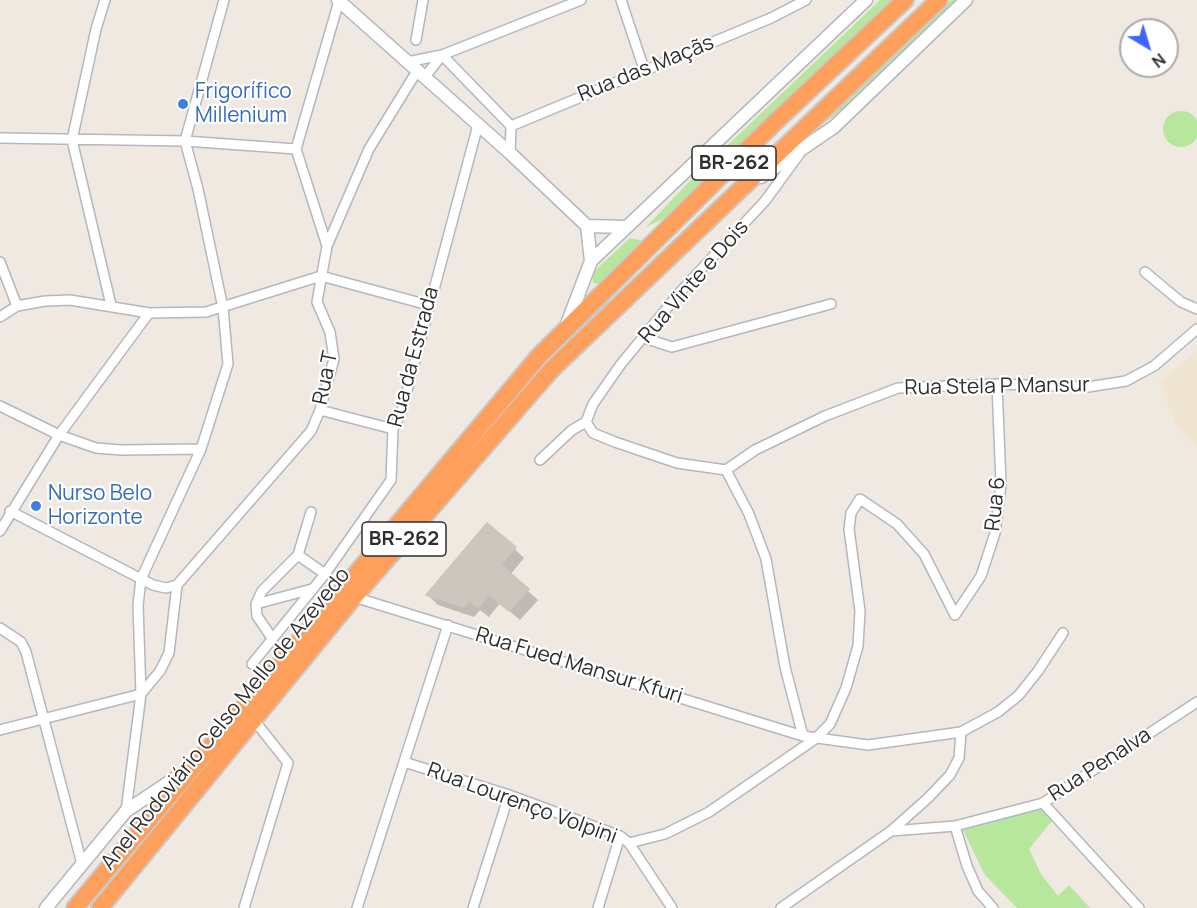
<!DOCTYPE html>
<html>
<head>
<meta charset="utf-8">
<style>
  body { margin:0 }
  #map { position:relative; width:1197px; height:908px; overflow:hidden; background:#efe9e1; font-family:Manrope,sans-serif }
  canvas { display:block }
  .north { position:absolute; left:1119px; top:18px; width:60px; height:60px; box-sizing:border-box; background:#fff; border:2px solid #ababab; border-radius:50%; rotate:142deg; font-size:16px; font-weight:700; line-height:24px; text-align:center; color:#2e2e2e }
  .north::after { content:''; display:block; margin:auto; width:21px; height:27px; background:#3f66fe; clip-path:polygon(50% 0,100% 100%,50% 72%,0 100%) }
</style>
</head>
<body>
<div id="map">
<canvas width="1197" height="908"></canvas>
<div class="north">N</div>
</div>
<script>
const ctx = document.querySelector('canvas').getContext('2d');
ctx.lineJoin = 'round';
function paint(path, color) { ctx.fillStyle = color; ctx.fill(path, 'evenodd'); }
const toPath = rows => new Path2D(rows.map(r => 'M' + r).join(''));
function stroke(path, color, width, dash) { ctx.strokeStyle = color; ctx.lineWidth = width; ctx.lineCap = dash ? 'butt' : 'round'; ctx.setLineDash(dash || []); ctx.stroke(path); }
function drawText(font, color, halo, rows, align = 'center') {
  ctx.font = font + ' Manrope,sans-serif'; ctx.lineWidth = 4.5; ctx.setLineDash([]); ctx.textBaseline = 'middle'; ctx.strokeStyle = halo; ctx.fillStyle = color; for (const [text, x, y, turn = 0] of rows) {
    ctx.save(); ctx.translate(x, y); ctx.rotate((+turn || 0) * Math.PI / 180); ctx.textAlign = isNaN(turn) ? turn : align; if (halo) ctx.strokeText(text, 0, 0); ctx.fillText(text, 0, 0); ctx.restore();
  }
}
const education = toPath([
  [1197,351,1197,447,1177,426,1159,383]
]);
const green = toPath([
  [880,0,896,0,671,215,646,227,687,184],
  [951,0,961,0,838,113,814,130],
  '1163 129a18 18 0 1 1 36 0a18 18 0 1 1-36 0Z',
  [630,238,643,241,600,284,593,283,592,273],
  [1042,805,1054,818,1029,849,1041,874,1058,896,1069,885,1090,908,1017,908,985,875,962,828]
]);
const shadow = toPath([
  [514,548,524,558,510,575,538,600,520,620,500,603,489,617,480,610,474,617,438,605,428,595]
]);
const building = toPath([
  [487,523,516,547,501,565,529,589,509,611,489,595,478,608,470,601,464,607,426,595,487,523]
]);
const street = toPath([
  [105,0,96,29,72,140,111,305],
  [621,0,644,69],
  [416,40,423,0],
  [442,55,511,126],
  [407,62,442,55,581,0],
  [424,78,442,55],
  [0,138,185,141,296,149],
  [510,153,511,126,771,18,806,0],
  [327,246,296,149,339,1],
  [0,262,17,306],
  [1145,272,1181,302,1197,309],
  [0,317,17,306,45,301,70,300,149,313,206,312,321,276,428,305],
  [644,338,672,347,831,304],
  [0,406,59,435,96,448,121,450,201,449],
  [320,410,393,429],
  [586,422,593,404,621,364,681,291,765,201,800,153],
  [586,422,593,433,615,442,677,463,726,470],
  [540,460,572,430,586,422],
  [726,470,749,514,766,559,785,667,803,736,868,745,961,732,998,712,1019,695,1038,671,1063,633],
  [726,470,755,450,825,416,898,388,997,384,1088,387,1126,381,1154,366,1197,329],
  [10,511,153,585,166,588,177,585,311,431,320,410,334,359,330,332,317,302,327,246,369,149,417,71],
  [0,531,59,435,149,313],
  [298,555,311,512],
  [298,555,325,574],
  [354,597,803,736],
  [256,604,312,589],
  [955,615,981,576,995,533,1001,484,997,384],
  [0,628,21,642,26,652,82,864],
  [272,638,257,616,256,604,262,591,298,555],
  [252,664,325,574,391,480,393,429,401,413,478,125],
  [0,730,141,694,160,671,169,653,177,585],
  [404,762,509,795,620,836,629,843,672,908],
  [1043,803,1139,908],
  [126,811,141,694,138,605,141,579,201,449,228,364,223,308,198,189,185,141,224,0],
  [955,826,967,866,978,891,993,908],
  [891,831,955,826,1043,803,1197,702],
  [629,843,665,834,709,812,815,739,830,724,846,688,858,646,860,611,849,529,851,513,860,499,897,524,924,554,955,615],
  [244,908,288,763,254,720],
  [357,908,448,625],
  [473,908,509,795],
  [598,908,620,836],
  [781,908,891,831,928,798,950,775,959,758,961,732]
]);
const secondary = toPath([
  [338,0,510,153,587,226,591,261],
  [761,177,834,127,966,0],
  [587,226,625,227],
  [567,324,591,261,866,0],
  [46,908,126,811,184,772]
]);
const highway = toPath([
  [75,908,540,355,772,125,905,0],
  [100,908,354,597,552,369,939,0]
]);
const markers = [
  [183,104,6,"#3f7fe0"],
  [36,506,6,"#3f7fe0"]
];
const shields = [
  [734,163,84],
  [404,539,84]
];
const shieldNames = [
  ["BR-262",734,163],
  ["BR-262",404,539]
];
const streetNames = [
  ["Rua das Maçãs",646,69,-22],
  ["Rua Vinte e Dois",694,282,-49],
  ["Rua da Estrada",414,357,-75],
  ["Rua T",326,378,-78],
  ["Rua Stela P Mansur",997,387,-1],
  ["Rua 6",996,504,-84],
  ["Rua Fued Mansur Kfuri",579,666,17],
  ["Anel Rodoviário Celso Mello de Azevedo",226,719,-51],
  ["Rua Penalva",1100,765,-33],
  ["Rua Lourenço Volpini",522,804,20]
];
const shopNames = [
  ["Frigorífico",195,92],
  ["Millenium",195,116],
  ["Nurso Belo",48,494],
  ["Horizonte",48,518]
];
paint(education, '#f0e5d0');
paint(green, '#b7e69d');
paint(shadow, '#0003');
paint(building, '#cbc7bf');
stroke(building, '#cbc5ba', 1.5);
stroke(street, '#b4b7c1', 12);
stroke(secondary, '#b4b7c1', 15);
stroke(highway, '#c9c9c9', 20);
stroke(street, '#fff', 9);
stroke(secondary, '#fff', 12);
stroke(highway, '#ff9f5c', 16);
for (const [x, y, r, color] of markers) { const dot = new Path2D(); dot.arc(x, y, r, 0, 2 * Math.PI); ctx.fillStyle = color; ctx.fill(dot); stroke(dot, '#fff', 2); }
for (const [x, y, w] of shields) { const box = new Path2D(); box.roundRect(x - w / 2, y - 17, w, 34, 4.5); ctx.fillStyle = '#fff'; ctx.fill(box); stroke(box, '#2e2e2e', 1.5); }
drawText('bold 20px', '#2e2e2e', null, shieldNames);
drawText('21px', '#2e2e2e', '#fff', streetNames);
drawText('21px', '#366cbe', '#fff', shopNames, 'left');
</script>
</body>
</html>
